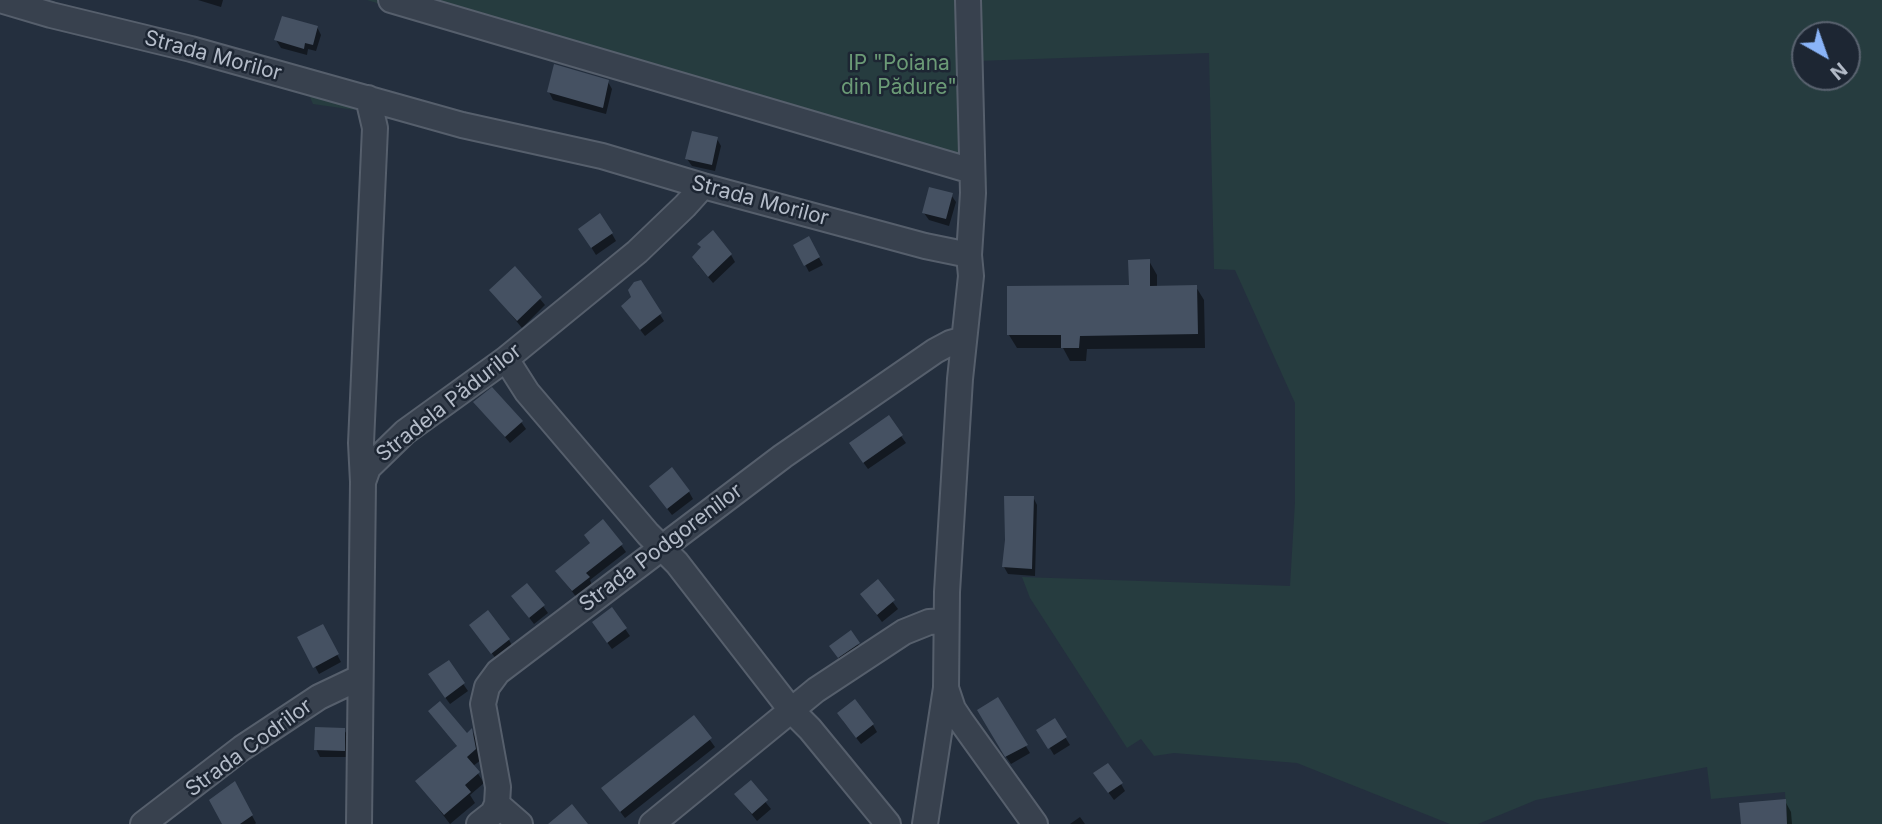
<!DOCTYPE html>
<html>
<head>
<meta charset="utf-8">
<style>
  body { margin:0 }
  #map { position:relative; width:1882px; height:824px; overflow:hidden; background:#242f3e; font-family:Inter,sans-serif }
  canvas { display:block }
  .north { position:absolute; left:1791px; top:21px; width:70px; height:70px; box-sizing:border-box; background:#1d2633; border:2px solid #59626f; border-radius:50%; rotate:140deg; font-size:19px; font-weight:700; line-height:28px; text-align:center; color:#b4bcc9 }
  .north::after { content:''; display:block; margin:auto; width:24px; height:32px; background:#8ab4f8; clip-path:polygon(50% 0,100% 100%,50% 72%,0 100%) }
</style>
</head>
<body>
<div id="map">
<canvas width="1882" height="824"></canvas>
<div class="north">N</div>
</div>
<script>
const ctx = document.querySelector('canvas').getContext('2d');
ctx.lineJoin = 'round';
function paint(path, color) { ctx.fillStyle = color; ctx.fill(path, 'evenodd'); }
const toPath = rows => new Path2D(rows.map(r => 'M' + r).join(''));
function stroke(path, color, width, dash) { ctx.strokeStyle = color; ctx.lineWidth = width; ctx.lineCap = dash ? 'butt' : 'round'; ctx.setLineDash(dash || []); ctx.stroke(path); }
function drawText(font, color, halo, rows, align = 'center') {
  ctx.font = font + ' Inter,sans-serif'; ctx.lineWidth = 5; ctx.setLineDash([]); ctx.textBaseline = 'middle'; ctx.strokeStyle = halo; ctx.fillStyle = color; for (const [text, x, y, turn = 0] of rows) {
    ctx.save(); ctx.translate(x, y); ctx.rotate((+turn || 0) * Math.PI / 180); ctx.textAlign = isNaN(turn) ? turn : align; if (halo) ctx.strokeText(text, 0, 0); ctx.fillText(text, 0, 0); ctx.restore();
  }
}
const green = toPath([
  [367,0,1882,0,1882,824,1787,824,1785,792,1711,799,1707,767,1536,800,1478,824,1450,824,1297,763,1174,753,1154,756,1141,739,1127,748,1030,598,1022,577,1290,586,1295,502,1295,403,1235,270,1214,269,1209,53,976,61,987,183,933,164,632,79],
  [1805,35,1847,35,1847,77,1805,77],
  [306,88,328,94,355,110,313,104]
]);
const shadow = toPath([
  [198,0,223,0,221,7],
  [317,27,321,35,316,51,308,49,307,55,281,48,276,40],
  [608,82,612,89,606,114,553,100,549,92],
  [717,139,721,146,715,171,692,166,687,159],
  [951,195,956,202,949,226,929,220,924,213],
  [612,234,616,241,596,255,584,236],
  [808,238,823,265,809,272,795,245],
  [731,255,735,262,713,283,698,265],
  [1149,261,1157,275,1157,287,1196,287,1204,300,1205,348,1087,349,1086,361,1070,361,1063,348,1017,348,1009,335,1131,287],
  [515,269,545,305,522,328,491,290],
  [640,282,664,321,645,336,627,313],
  [475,402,521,422,526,429,510,443],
  [901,436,906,443,868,469,855,451],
  [689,492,693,499,672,515,655,493],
  [1033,497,1037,505,1035,576,1008,574,1004,567],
  [621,545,626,552,590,580,592,585,577,598,557,572],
  [878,582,898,609,882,622,867,602],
  [518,603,543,606,548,613,534,624],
  [612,610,630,636,612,649,598,630],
  [322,626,341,662,319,674,300,638],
  [476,633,509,640,513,647,497,660],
  [850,633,863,651,843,664,836,654],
  [448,662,468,691,450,704,434,682],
  [998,700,1030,753,1011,764,1004,754],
  [431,711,466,735,472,731,477,740,481,760,473,766,484,783,470,795,475,803,450,824,417,781,458,747],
  [694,718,715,747,625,818,608,796],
  [843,721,873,725,877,732,861,744],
  [1055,721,1070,745,1054,755,1039,730],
  [344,730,349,737,348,757,320,757,316,749],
  [1100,781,1121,784,1125,791,1114,800],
  [750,783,771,809,757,821,736,795],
  [235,784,256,823,255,824,225,824],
  [1785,801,1791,812,1792,824,1743,824],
  [1080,817,1085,824,1070,824]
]);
const building = toPath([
  [282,16,318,26,313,45,305,43,304,49,274,40],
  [554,64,609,80,603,108,547,92],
  [692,131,718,137,712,165,685,159],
  [929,187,953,193,946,219,922,213],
  [600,213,613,233,591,248,578,229],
  [713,230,732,254,708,277,692,257,701,247,697,244],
  [809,236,820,257,804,266,793,245],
  [1150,259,1150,286,1197,285,1198,334,1080,336,1079,348,1061,348,1061,335,1007,335,1007,286,1129,285,1128,260],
  [515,266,542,297,517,321,489,290],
  [641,280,662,313,640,330,621,306,631,297,628,290,634,282],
  [492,387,523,421,505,437,473,402],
  [889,415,903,435,863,463,849,443],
  [672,467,690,491,667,509,649,486],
  [1004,496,1034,496,1032,569,1002,567,1005,540],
  [603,519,623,544,586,573,590,577,572,591,555,571,590,543,584,535],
  [878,579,895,600,877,615,860,594],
  [527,583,545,605,529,618,511,596],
  [612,607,627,628,607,643,592,622],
  [488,610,510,639,491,654,469,625],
  [323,624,339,654,313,668,297,637],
  [851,630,860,643,838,658,829,646],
  [449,660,465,683,445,698,428,674],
  [998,697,1028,745,1005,757,977,710],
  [855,699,874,724,856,738,837,713],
  [440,701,467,733,472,728,476,749,467,757,480,772,465,785,471,792,444,815,415,781,457,746,428,711],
  [694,715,712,738,620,812,601,788],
  [1055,718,1067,737,1048,749,1036,730],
  [315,727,345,728,345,751,314,750],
  [1108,763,1123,783,1108,793,1093,773],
  [751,780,768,800,752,814,734,794],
  [235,781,253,815,240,824,222,824,209,800],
  [1786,799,1787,824,1741,824,1739,803],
  [572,804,588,824,548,824]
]);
const minor = toPath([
  [0,0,51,15,191,49,462,125,602,156,703,186,925,246,969,255,971,276,960,379,947,592,946,688,925,824],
  [391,0,972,171],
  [968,0,973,193,969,255],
  [506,359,527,392,648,534,677,563,791,710,810,729,888,824],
  [363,482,361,443,375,128,368,98],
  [946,688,953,709,961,721,1035,824],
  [497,804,520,824],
  [143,824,242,748,319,697,359,678],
  [359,824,363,482,368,468,405,432,506,359,637,252,685,206,703,186],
  [479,824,493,813,497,804,498,787,483,704,487,687,498,672,783,456,935,351,950,343,964,339],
  [652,824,816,690,904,632,929,622,946,621]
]);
const streetNames = [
  ["Strada Morilor",213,56,15],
  ["Strada Morilor",760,201,15],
  ["Stradela Pădurilor",449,403,-38],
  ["Strada Podgorenilor",661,548,-37],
  ["Strada Codrilor",249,748,-36]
];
const parkNames = [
  ["IP \"Poiana",899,64],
  ["din Pădure\"",899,88]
];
paint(green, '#263c3f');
paint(shadow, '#0007');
paint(building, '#455162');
stroke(minor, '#565f6c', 28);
stroke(minor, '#38414e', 24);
drawText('21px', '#b4bcc9', '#1d2633', streetNames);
drawText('21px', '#6b9a76', '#1d2633', parkNames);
</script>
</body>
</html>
